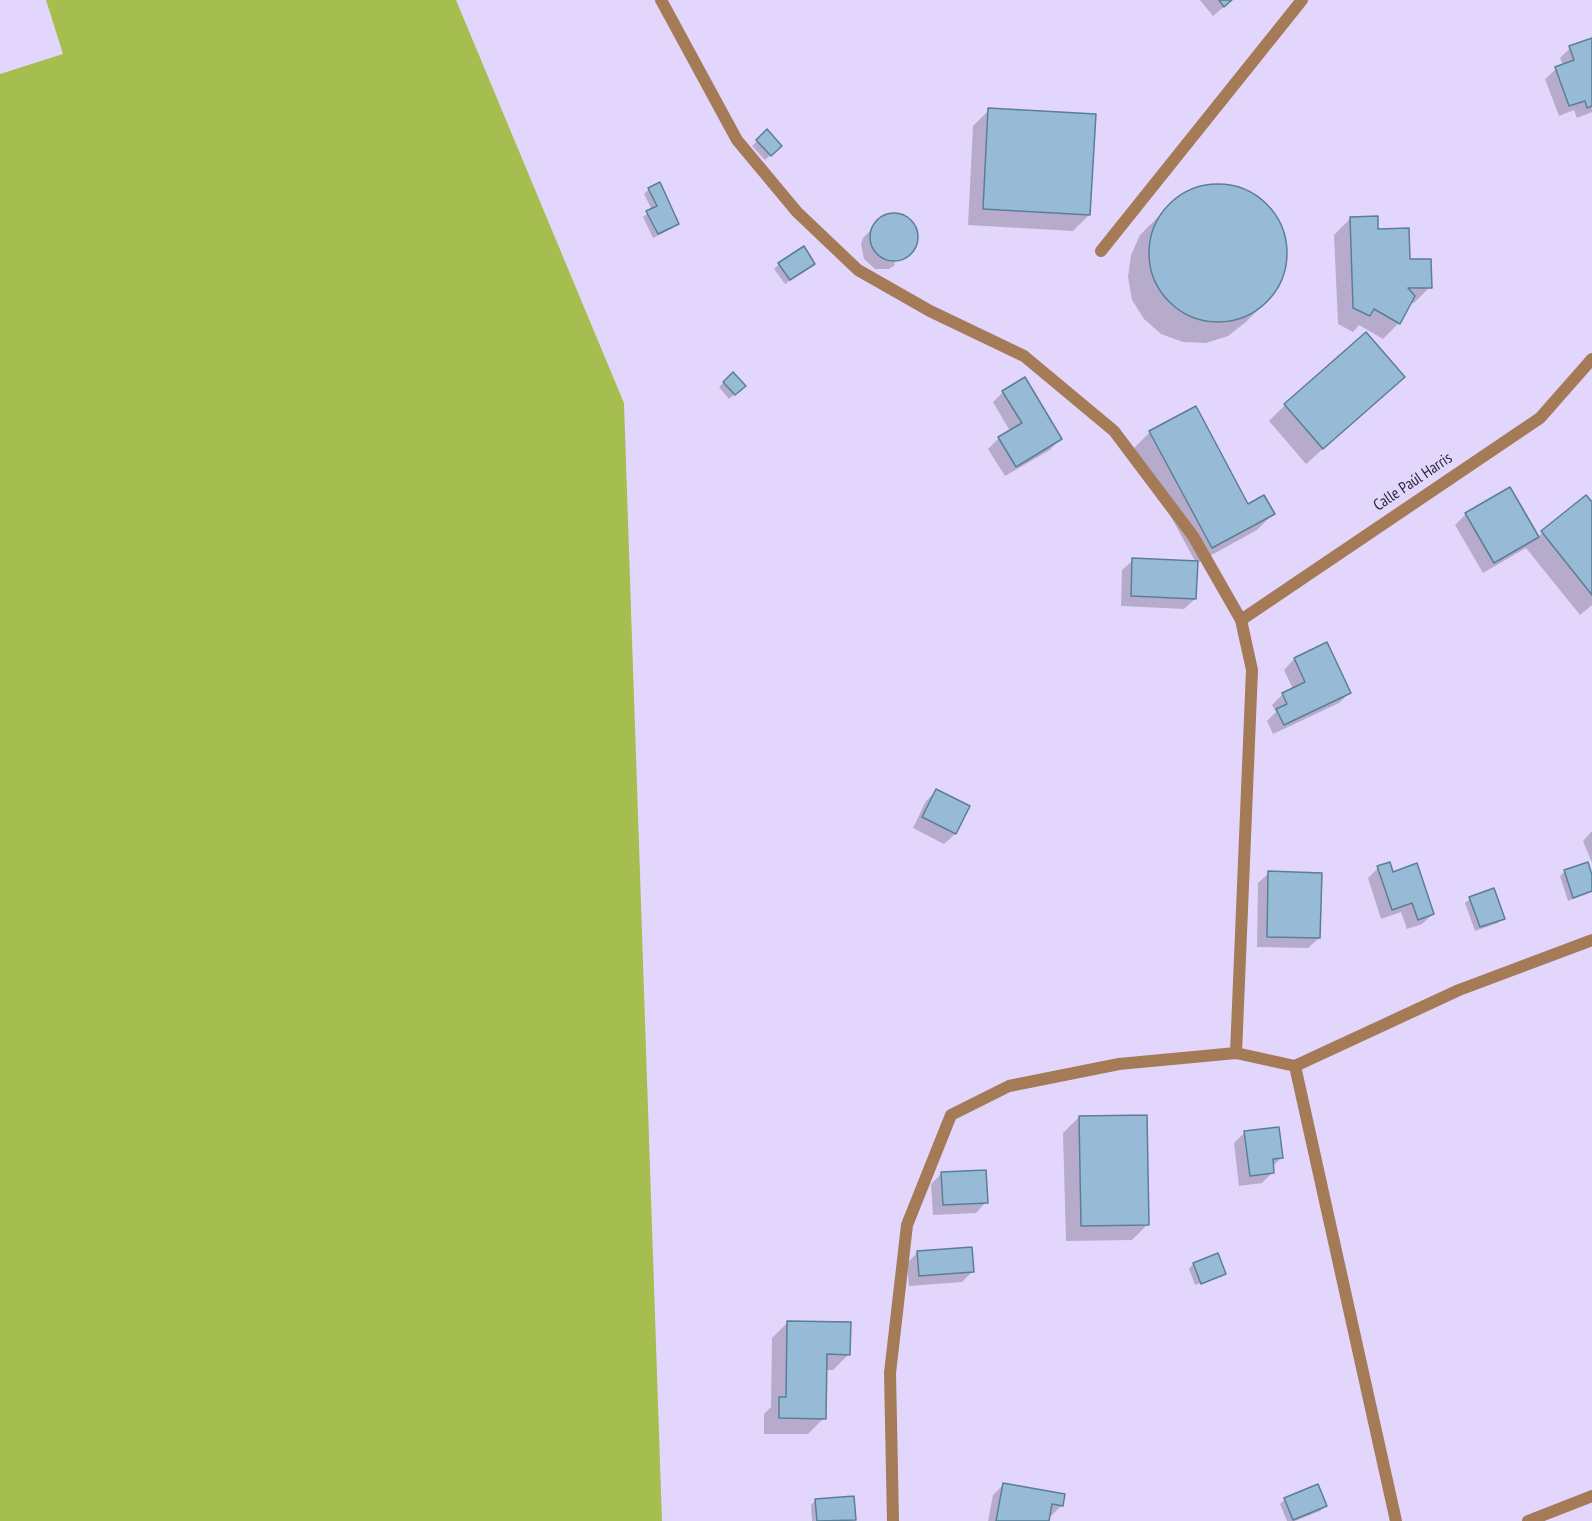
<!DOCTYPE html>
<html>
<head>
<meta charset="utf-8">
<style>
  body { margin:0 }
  canvas { display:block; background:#e3d6fd }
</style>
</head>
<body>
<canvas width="1592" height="1521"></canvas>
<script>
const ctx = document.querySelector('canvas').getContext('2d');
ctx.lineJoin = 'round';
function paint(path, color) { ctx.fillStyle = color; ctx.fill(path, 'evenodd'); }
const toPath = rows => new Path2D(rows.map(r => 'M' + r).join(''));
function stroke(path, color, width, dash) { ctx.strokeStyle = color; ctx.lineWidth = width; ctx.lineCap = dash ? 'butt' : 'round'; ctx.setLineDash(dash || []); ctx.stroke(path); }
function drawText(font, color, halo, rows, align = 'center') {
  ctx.font = font + ' "PT Sans Narrow",sans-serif'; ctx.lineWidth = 5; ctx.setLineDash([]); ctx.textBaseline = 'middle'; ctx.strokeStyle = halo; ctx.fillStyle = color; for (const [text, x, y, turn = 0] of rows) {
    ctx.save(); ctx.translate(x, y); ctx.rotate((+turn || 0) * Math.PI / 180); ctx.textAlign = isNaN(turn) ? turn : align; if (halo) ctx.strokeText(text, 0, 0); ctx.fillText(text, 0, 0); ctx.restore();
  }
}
const green = toPath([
  [46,0,456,0,624,403,662,1521,0,1521,0,74,63,54]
]);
const shadow = toPath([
  [1200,0,1232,0,1213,16],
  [1592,39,1592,112,1577,118,1574,110,1559,116,1545,79,1556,69,1563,66,1560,58,1570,48],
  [989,110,1089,215,1073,231,968,225,973,126],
  [767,132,780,146,765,160,752,146],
  [1219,185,1241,189,1260,200,1275,216,1284,236,1286,259,1280,281,1268,300,1246,322,1228,336,1206,343,1183,342,1161,334,1144,319,1132,300,1128,277,1131,255,1140,235,1178,197,1197,188],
  [649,189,678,223,673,228,653,238,643,217,652,210,644,194],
  [891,214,906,218,915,229,915,243,906,256,906,254,894,262,895,265,889,269,875,269,864,259,861,244,863,238,885,216],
  [1350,219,1377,230,1408,261,1430,287,1414,303,1409,303,1399,323,1383,339,1359,325,1353,332,1338,324,1334,235],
  [779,264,808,268,785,284,774,269],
  [733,374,744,386,729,399,719,387],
  [1003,392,1060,439,1050,450,1005,476,988,449,999,438,1010,431,993,402],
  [1387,392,1306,464,1269,421,1285,405],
  [1150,432,1247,506,1273,514,1257,530,1197,563,1195,599,1184,609,1121,606,1122,570,1133,560,1196,563,1134,448],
  [1510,489,1538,537,1542,533,1592,504,1592,605,1580,615,1526,548,1483,573,1455,525,1466,514],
  [1294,659,1349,693,1339,703,1273,734,1267,721,1276,712,1272,705,1283,694,1293,689,1284,670],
  [937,790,968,807,955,834,944,844,913,828,926,801],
  [1592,831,1592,863,1583,841],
  [1378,868,1392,873,1433,914,1422,924,1407,929,1401,912,1381,919,1368,878],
  [1565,871,1592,880,1592,892,1568,901,1560,876],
  [1269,873,1319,938,1308,948,1257,947,1258,883],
  [1470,899,1503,918,1498,923,1475,931,1465,903],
  [1079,1117,1148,1224,1132,1240,1066,1241,1063,1133],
  [1245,1132,1282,1157,1272,1167,1273,1172,1262,1183,1239,1186,1234,1143],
  [941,1174,986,1202,976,1213,933,1215,931,1184],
  [918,1252,972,1272,962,1282,909,1286,907,1263],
  [1193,1264,1224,1274,1221,1278,1221,1275,1195,1285,1189,1269],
  [788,1322,849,1354,833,1370,825,1370,824,1418,808,1434,764,1434,764,1414,771,1407,772,1338],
  [1003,1485,1062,1505,1051,1516,1048,1515,1047,1521,988,1521,993,1495],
  [1285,1499,1325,1506,1320,1511,1295,1521,1287,1521,1280,1504],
  [816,1500,854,1520,812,1521,811,1505]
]);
const building = toPath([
  [1219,0,1232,0,1224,7,1219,0],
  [1592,38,1592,106,1587,108,1585,101,1569,106,1555,67,1574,60,1569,46,1592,38],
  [988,108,1096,114,1090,215,983,209,988,108],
  [767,129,782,146,771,156,756,140,767,129],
  [660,182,679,224,658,234,646,211,657,206,648,188,660,182],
  '1149 253a69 69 0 1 1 138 0a69 69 0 1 1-138 0Z',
  '870 237a24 24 0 1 1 48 0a24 24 0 1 1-48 0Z',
  [1378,216,1378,229,1409,228,1410,259,1431,259,1432,288,1408,288,1415,296,1400,324,1374,309,1370,316,1353,308,1350,217,1378,216],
  [804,246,815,264,790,280,778,263,804,246],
  [1366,332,1405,377,1323,449,1284,404,1366,332],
  [733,372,746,386,735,395,723,382,733,372],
  [1025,377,1062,439,1016,467,998,437,1022,423,1002,391,1025,377],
  [1196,406,1248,504,1264,495,1275,514,1212,548,1149,431,1196,406],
  [1510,487,1539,537,1494,563,1465,513,1510,487],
  [1586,495,1592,502,1592,595,1541,531,1586,495],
  [1132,558,1198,561,1196,599,1131,596,1132,558],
  [1327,642,1351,693,1284,725,1276,709,1287,704,1282,693,1305,682,1294,658,1327,642],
  [936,789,970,806,956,834,922,817,936,789],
  [1390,862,1393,872,1417,863,1434,914,1418,920,1412,903,1392,910,1377,866,1390,862],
  [1588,862,1592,875,1592,891,1573,898,1564,870,1588,862],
  [1268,871,1322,873,1320,938,1267,937,1268,871],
  [1494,888,1505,919,1480,927,1469,897,1494,888],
  [1147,1115,1149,1225,1081,1226,1079,1116,1147,1115],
  [1279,1127,1283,1158,1273,1159,1274,1173,1250,1176,1244,1131,1279,1127],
  [986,1170,988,1203,943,1205,941,1172,986,1170],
  [972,1247,974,1272,919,1276,917,1251,972,1247],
  [1218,1253,1226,1274,1201,1284,1193,1263,1218,1253],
  [787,1321,851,1322,850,1355,827,1354,826,1419,779,1418,779,1397,786,1397,787,1321],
  [1003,1483,1065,1494,1063,1506,1052,1504,1049,1521,996,1521,1003,1483],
  [1318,1484,1327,1506,1293,1520,1284,1498,1318,1484],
  [854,1496,856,1520,817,1521,815,1499,854,1496]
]);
const minor = toPath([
  [661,0,737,140,797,212,858,270,930,311,1024,356,1114,431,1193,536,1241,620,1252,670,1236,1053],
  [1101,251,1302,0],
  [1241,620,1540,418,1592,359],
  [1295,1066,1396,1521],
  [893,1521,890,1373,907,1225,951,1115,1009,1086,1119,1064,1236,1053,1295,1066,1459,990,1592,940],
  [1528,1521,1592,1496]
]);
const streetNames = [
  ["Calle Paúl Harris",1413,482,-34]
];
paint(green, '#a5be4f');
paint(shadow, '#0003');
paint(building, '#97bbd6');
stroke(building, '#5b7e97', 1.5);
stroke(minor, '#a57a56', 12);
drawText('16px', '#2c2736', '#e3d6fd', streetNames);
</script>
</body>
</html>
